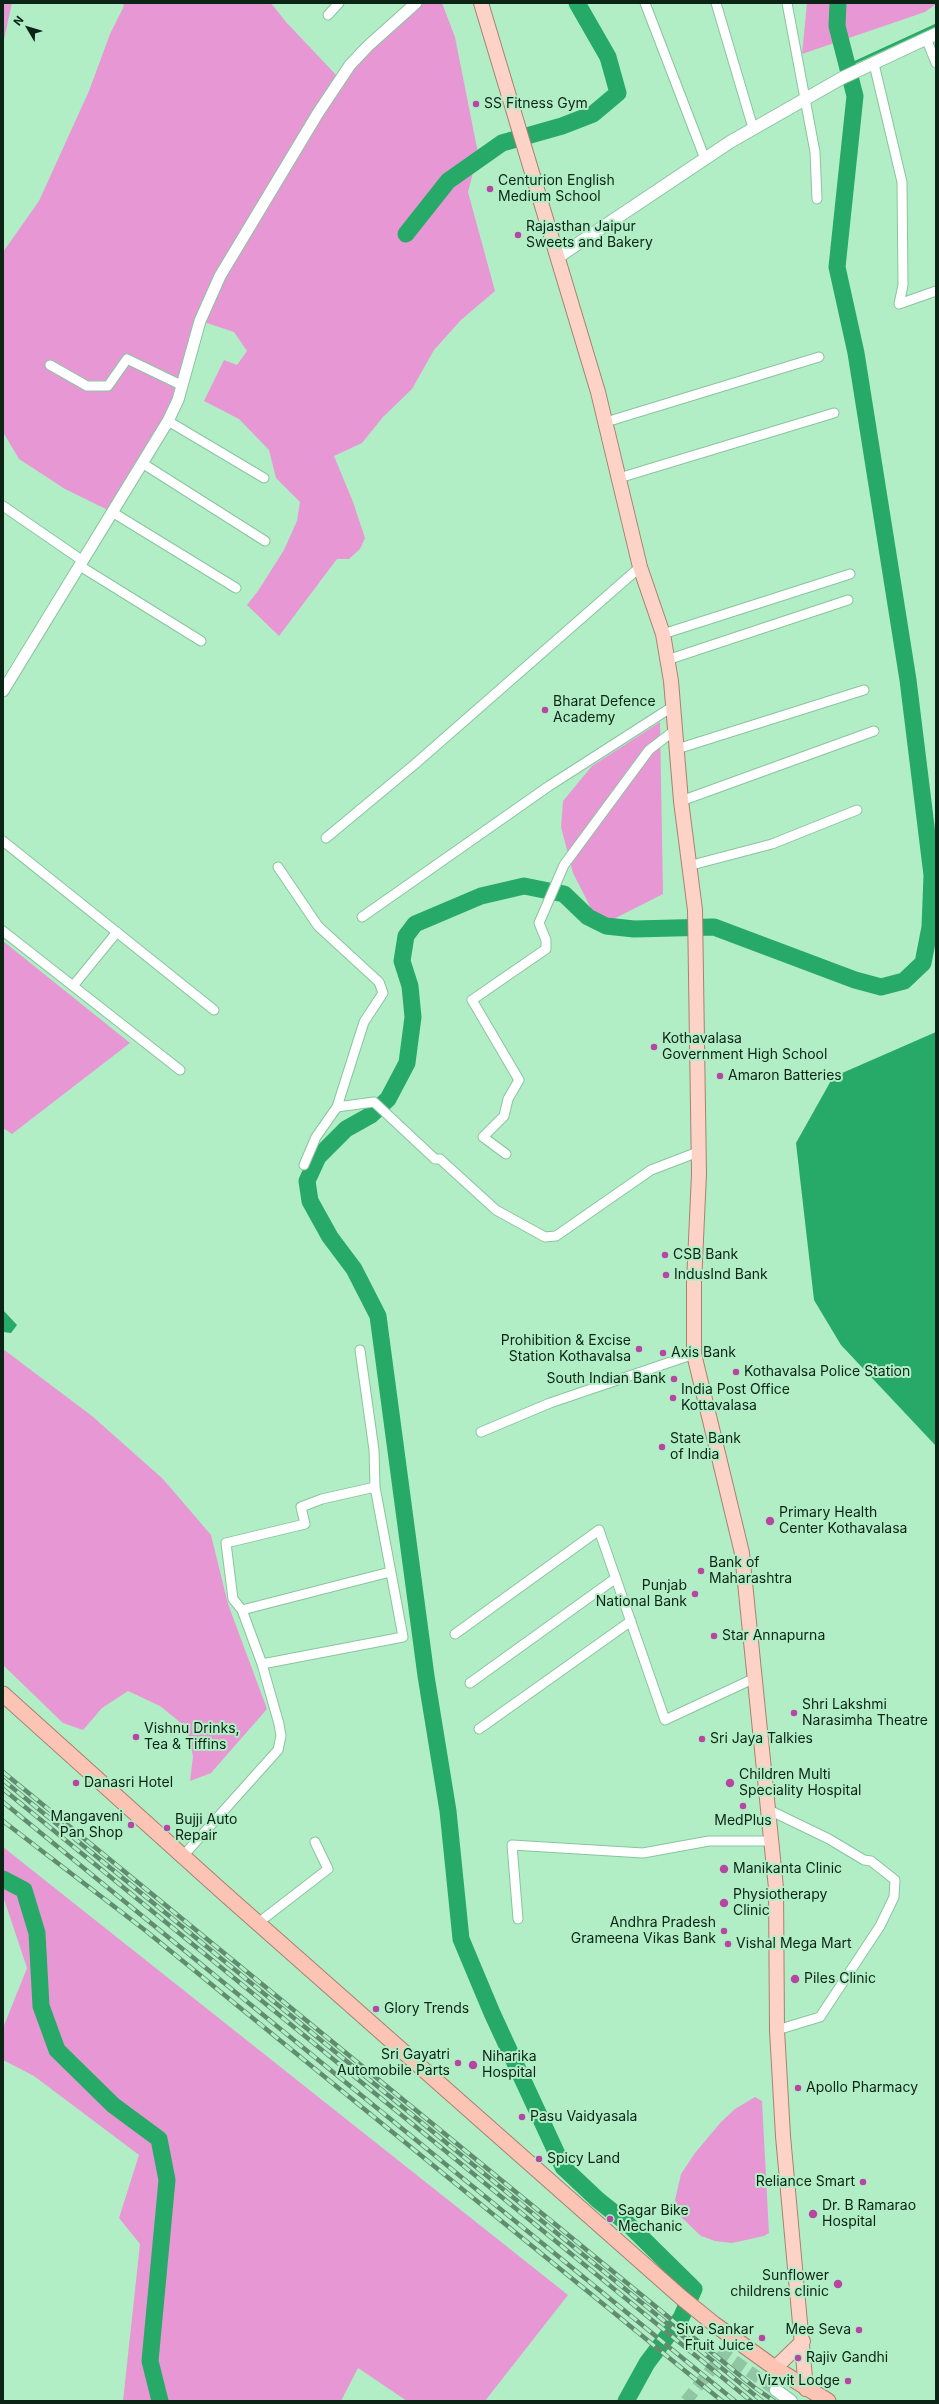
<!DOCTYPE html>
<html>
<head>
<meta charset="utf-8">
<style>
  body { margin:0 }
  #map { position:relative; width:939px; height:2404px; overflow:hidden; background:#b1eec6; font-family:Inter,sans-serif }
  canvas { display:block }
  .frame { position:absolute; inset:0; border:4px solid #0b2415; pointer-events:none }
  .north { position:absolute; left:8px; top:8px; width:40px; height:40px; -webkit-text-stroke:3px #b1eec6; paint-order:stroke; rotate:308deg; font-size:11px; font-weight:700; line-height:16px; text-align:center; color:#0b2415 }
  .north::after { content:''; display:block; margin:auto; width:14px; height:18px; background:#0b2415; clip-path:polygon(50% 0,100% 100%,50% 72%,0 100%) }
</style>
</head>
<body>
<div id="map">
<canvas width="939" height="2404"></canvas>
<div class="frame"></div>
<div class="north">N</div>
</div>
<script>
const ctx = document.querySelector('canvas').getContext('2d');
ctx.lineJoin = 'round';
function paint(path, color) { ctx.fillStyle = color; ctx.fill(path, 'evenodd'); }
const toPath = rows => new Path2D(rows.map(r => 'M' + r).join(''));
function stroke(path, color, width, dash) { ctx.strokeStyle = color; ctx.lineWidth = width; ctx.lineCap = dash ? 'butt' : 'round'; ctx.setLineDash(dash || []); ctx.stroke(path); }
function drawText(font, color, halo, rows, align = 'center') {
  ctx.font = font + ' Inter,sans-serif'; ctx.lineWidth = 4; ctx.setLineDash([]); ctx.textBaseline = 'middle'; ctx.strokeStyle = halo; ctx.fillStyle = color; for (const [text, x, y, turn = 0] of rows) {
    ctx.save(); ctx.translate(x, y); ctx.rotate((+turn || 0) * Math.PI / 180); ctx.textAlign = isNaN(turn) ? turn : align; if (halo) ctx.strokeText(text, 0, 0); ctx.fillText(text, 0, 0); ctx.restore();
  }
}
const green = toPath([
  [3,3,12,3,3,44],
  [122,3,271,3,286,22,338,77,421,3,442,3,455,37,478,153,468,192,495,291,461,320,434,350,412,389,383,417,362,443,334,456,353,502,365,538,360,549,349,559,337,559,279,636,247,605,258,591,284,550,297,521,300,502,276,478,269,450,239,419,204,401,224,360,237,365,247,351,234,332,201,321,178,400,112,512,65,489,19,459,3,432,3,252,39,201,89,91,110,34,124,6],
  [807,3,936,3,936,4,925,12,802,54],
  [660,722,663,894,600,926,573,873,561,827,563,801,592,766],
  [3,941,130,1043,12,1134,3,1128],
  [3,1349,92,1416,163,1479,211,1535,228,1604,267,1709,211,1773,190,1781,193,1756,186,1727,160,1706,128,1691,102,1708,83,1730,63,1723,3,1665],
  [3,1847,568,2295,485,2401,407,2401,358,2368,341,2401,123,2401,140,2244,119,2218,139,2155,34,2076,3,2060,3,2028,27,1968,3,1896],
  [755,2097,762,2101,769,2233,764,2236,732,2243,715,2241,701,2236,680,2216,675,2200,681,2174,695,2153,721,2122,735,2109]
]);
const water = toPath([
  [936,1032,936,1446,841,1345,814,1300,796,1143,833,1077],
  [3,1310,17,1325,11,1333,3,1332]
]);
const stream = toPath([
  [847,66,936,25]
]);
const river = toPath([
  [406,234,448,181,502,143,562,126,593,114,618,93,608,57,577,3],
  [3,1879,24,1890,37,1933,41,2006,57,2050,113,2105,159,2139,167,2180,150,2361,160,2401],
  [626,2401,647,2363,681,2318,694,2289,628,2224,598,2200,563,2167,492,2013,461,1939,448,1811,426,1676,378,1316,354,1269,330,1237,310,1201,307,1181,318,1157,346,1129,371,1115,388,1099,407,1063,413,1017,410,986,402,961,406,936,415,924,481,896,524,886,564,894,588,917,606,926,634,929,714,927,855,980,881,987,904,981,923,963,930,927,932,875,908,680,856,353,837,267,855,96,837,26,838,3]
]);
const secondaryTunnel = toPath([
  [686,2401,722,2356,726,2355,776,2390]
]);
const minor = toPath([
  [645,3,705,159],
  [716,3,753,128],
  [787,3,815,152,817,199],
  [328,15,339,3],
  [926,38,936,63],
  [874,64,902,182,903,285,899,304,936,291],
  [50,365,87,386,108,386,127,359,181,385],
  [168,421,264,478],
  [606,422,819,357],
  [142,463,265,541],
  [619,478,834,413],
  [3,506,83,561],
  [112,512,236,588],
  [80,566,201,641],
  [663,634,850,574],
  [667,660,848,600],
  [677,749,864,690],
  [681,801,874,731],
  [326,838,415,764,640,567],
  [3,841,214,1010],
  [688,866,772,844,857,810],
  [278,867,318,926,379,982,383,993,364,1022,337,1107,316,1137,304,1165],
  [362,917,549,786,672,707],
  [3,931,180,1070],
  [73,986,117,932],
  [337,1107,374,1102,435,1159,440,1159,496,1210,545,1237,556,1236,651,1170,698,1152],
  [506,1154,483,1137,504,1116,508,1099,519,1080,472,1000,546,949,546,940,539,923,564,865,649,750,675,730],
  [481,1432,550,1403,694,1354],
  [242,1610,233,1599,226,1543,305,1524,301,1507,322,1499,375,1487],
  [455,1634,599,1530,665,1720,755,1678],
  [262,1664,403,1637,375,1487,374,1450,360,1350],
  [470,1683,616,1578],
  [479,1729,631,1621],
  [769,1810,829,1839,864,1860,871,1861,895,1880,894,1897,880,1926,820,2017,777,2030],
  [183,1856,278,1750,281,1736,279,1724,262,1664,242,1610,390,1572],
  [518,1919,512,1845,643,1853,709,1841,771,1841],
  [258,1923,328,1869,315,1842]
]);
const tertiary = toPath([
  [3,691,168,421,178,400,200,321,220,276,318,113,350,65,368,46,416,3]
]);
const secondary = toPath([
  [558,257,730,142,842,78,936,34],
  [776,2390,791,2401]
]);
const primary = toPath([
  [481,3,598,392,640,567,663,634,671,681,681,801,695,910,699,1174,694,1283,694,1354,742,1553,776,1888,777,2030,783,2136,806,2389],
  [775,2368,803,2341]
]);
const trunk = toPath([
  [3,1694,225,1894,682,2298,714,2324,775,2368,828,2401]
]);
const rail = toPath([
  [3,1772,754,2387,774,2401],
  [3,1780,762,2401],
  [3,1789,751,2401],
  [3,1802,735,2401],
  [3,1821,146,1931,722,2401]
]);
const markers = [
  [476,104,4,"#b746a3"],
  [490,189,4,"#b746a3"],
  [518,235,4,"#b746a3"],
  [545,710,4,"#b746a3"],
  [654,1047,4,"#b746a3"],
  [720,1076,4,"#b746a3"],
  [665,1255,4,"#b746a3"],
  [666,1275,4,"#b746a3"],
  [639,1349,4,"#b746a3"],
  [663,1353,4,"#b746a3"],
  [736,1372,4,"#b746a3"],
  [674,1379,4,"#b746a3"],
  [673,1398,4,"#b746a3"],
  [662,1447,4,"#b746a3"],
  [770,1521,5,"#b746a3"],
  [701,1571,4,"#b746a3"],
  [695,1594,4,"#b746a3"],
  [714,1636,4,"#b746a3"],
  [794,1713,4,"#b746a3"],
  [136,1737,4,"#b746a3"],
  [702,1739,4,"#b746a3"],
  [76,1783,4,"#b746a3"],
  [730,1783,5,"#b746a3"],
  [743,1806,4,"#b746a3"],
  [131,1825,4,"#b746a3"],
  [167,1828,4,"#b746a3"],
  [724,1869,5,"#b746a3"],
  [724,1903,5,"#b746a3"],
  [724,1931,4,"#b746a3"],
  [728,1944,4,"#b746a3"],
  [795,1979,5,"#b746a3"],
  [376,2009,4,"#b746a3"],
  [458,2063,4,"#b746a3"],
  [473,2065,5,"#b746a3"],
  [798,2088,4,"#b746a3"],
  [522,2117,4,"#b746a3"],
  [539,2159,4,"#b746a3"],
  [863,2182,4,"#b746a3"],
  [813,2214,5,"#b746a3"],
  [610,2219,4,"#b746a3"],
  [838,2284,5,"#b746a3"],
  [859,2330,4,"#b746a3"],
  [762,2338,4,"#b746a3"],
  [798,2358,4,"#b746a3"],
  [848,2381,4,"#b746a3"]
];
const poiNames = [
  ["SS Fitness Gym",484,104],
  ["Centurion English",498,181],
  ["Medium School",498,197],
  ["Rajasthan Jaipur",526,227],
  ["Sweets and Bakery",526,243],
  ["Bharat Defence",553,702],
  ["Academy",553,718],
  ["Kothavalasa",662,1039],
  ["Government High School",662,1055],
  ["Amaron Batteries",728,1076],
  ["CSB Bank",673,1255],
  ["IndusInd Bank",674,1275],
  ["Prohibition & Excise",631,1341,"right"],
  ["Station Kothavalsa",631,1357,"right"],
  ["Axis Bank",671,1353],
  ["Kothavalsa Police Station",744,1372],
  ["South Indian Bank",666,1379,"right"],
  ["India Post Office",681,1390],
  ["Kottavalasa",681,1406],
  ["State Bank",670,1439],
  ["of India",670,1455],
  ["Primary Health",779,1513],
  ["Center Kothavalasa",779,1529],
  ["Bank of",709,1563],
  ["Maharashtra",709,1579],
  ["Punjab",687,1586,"right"],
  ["National Bank",687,1602,"right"],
  ["Star Annapurna",722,1636],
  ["Shri Lakshmi",802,1705],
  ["Narasimha Theatre",802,1721],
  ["Vishnu Drinks,",144,1729],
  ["Tea & Tiffins",144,1745],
  ["Sri Jaya Talkies",710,1739],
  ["Children Multi",739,1775],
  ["Speciality Hospital",739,1791],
  ["Danasri Hotel",84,1783],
  ["Mangaveni",123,1817,"right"],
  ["Pan Shop",123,1833,"right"],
  ["Bujji Auto",175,1820],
  ["Repair",175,1836],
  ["MedPlus",743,1821,"center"],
  ["Manikanta Clinic",733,1869],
  ["Physiotherapy",733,1895],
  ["Clinic",733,1911],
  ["Andhra Pradesh",716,1923,"right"],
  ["Grameena Vikas Bank",716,1939,"right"],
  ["Vishal Mega Mart",736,1944],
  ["Piles Clinic",804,1979],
  ["Glory Trends",384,2009],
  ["Sri Gayatri",450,2055,"right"],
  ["Automobile Parts",450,2071,"right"],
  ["Niharika",482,2057],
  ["Hospital",482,2073],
  ["Apollo Pharmacy",806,2088],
  ["Pasu Vaidyasala",530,2117],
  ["Spicy Land",547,2159],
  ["Reliance Smart",855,2182,"right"],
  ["Dr. B Ramarao",822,2206],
  ["Hospital",822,2222],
  ["Sagar Bike",618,2211],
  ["Mechanic",618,2227],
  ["Sunflower",829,2276,"right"],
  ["childrens clinic",829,2292,"right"],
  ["Siva Sankar",754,2330,"right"],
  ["Fruit Juice",754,2346,"right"],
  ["Mee Seva",851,2330,"right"],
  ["Rajiv Gandhi",806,2358],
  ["Vizvit Lodge",840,2381,"right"]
];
paint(green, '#e897d5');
paint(water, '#27a967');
stroke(stream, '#27a967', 3);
stroke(river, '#27a967', 17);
stroke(secondaryTunnel, '#90c6a3', 12, [12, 6]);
stroke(minor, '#89c59e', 11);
stroke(tertiary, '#89c59e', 13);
stroke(secondary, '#89c59e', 14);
stroke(primary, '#a78271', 16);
stroke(trunk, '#a78271', 17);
stroke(minor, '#fff', 9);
stroke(tertiary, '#fff', 11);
stroke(secondary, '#fff', 12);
stroke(primary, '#fdd3c7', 14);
stroke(trunk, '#fcc4b4', 15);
stroke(rail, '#618c70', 4.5);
stroke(rail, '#b1eec6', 3, [9]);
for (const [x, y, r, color] of markers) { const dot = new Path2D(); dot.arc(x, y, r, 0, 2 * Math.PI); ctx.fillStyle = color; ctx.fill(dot); stroke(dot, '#b1eec6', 1.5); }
drawText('14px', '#0b2415', '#b1eec6', poiNames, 'left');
</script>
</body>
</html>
